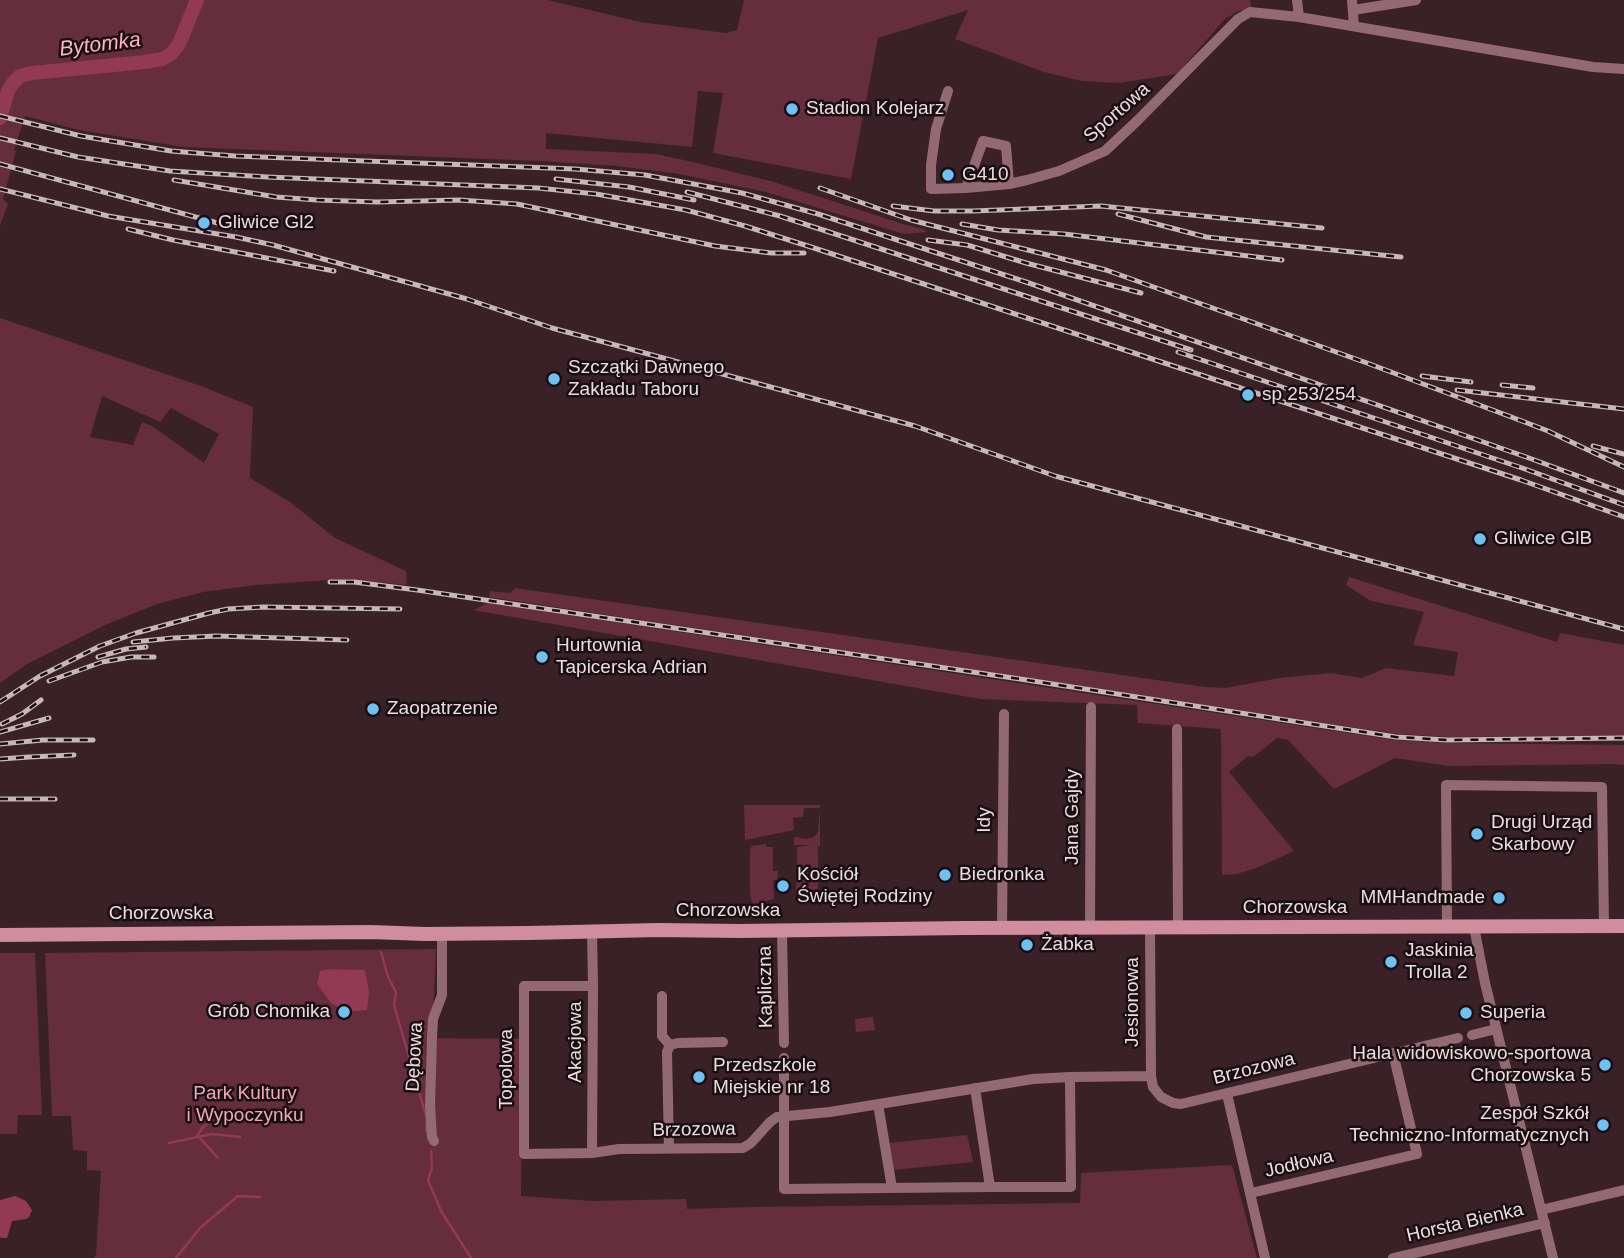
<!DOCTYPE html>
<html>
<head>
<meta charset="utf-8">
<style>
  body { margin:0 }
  canvas { display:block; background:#392127 }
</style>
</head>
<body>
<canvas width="1624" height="1258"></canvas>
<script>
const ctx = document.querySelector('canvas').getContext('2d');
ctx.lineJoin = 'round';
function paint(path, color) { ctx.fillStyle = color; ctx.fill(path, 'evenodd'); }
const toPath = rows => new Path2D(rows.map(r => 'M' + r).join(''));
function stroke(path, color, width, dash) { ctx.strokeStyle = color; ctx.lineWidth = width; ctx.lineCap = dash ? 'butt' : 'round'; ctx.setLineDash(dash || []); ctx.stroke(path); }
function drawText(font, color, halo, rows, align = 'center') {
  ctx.font = font + ' Helvetica,sans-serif'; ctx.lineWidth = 5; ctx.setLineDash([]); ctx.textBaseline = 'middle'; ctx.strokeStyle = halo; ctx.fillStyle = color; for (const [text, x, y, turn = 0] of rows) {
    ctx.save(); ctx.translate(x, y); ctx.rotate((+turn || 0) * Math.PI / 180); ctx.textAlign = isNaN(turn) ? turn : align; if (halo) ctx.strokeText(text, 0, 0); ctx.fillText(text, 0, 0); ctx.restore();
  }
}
const green = toPath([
  [0,0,548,0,640,22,726,33,737,30,744,0,1250,0,1251,7,1239,11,1225,19,1177,74,1119,83,1082,81,1044,72,955,39,968,10,878,38,851,179,713,153,723,93,698,91,692,147,546,133,546,149,656,154,693,162,774,182,903,224,923,229,927,232,904,234,766,192,679,174,617,166,539,161,183,147,79,130,25,116,14,150,16,151,3,199,8,204,0,225],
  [0,318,201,386,253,407,250,478,290,502,335,538,406,571,407,585,346,579,256,585,203,592,157,604,105,625,27,664,0,683],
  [102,396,160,422,171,408,219,434,204,463,152,426,142,422,133,445,90,437],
  [1349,577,1557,642,1560,633,1624,645,1624,736,1448,737,1397,734,489,597,490,591,510,593,515,588,1205,687,1225,688,1280,678,1331,673,1362,678,1386,668,1454,676,1458,652,1413,645,1424,612,1371,601,1346,585],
  [488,603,1395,740,1448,743,1624,745,1624,765,1613,764,1448,766,1395,758,1334,789,1288,740,1277,738,1253,757,1248,756,1229,772,1294,851,1259,867,1237,874,1222,875,1221,729,1138,723,1137,705,980,699,473,610],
  [744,805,820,805,820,846,817,847,818,850,818,894,814,902,807,901,796,892,797,847,812,845,794,845,794,839,795,837,806,839,814,837,818,832,820,808,804,808,803,817,793,818,794,830,745,840],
  [766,844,766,847,773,847,773,871,778,871,777,880,773,880,774,899,754,904,752,902,750,894,750,849,752,846],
  [436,949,432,1038,522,1039,521,1196,593,1201,686,1199,687,1209,753,1207,1080,1203,1081,1173,1232,1165,1257,1258,94,1258,96,1255,101,1171,87,1170,87,1151,73,1150,71,1116,52,1116,45,953],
  [0,953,35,953,42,1115,18,1115,17,1134,0,1134],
  [873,1017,875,1030,856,1032,855,1019],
  [967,1135,973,1162,893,1170,889,1143]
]);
const water = toPath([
  [328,969,365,970,369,992,367,1010,347,1012,331,1003,317,984,320,971],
  [15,1196,26,1201,32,1210,29,1217,26,1219,12,1221,7,1238,2,1238,0,1237,0,1200]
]);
const stream = toPath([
  [381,952,388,977,396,992,394,1005,427,1119,426,1131],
  [197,1136,202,1128,211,1121],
  [199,1137,218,1158],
  [169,1143,212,1134,240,1137],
  [431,1151,432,1168,428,1180,441,1211,471,1258],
  [176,1258,200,1228,238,1196,260,1197]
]);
const river = toPath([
  [0,118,8,91,13,83,20,76,32,73,145,62,162,59,171,54,179,44,197,0]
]);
const street = toPath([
  [1297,0,1299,17],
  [1352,0,1354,26],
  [1353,10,1416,0],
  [948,91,936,129,931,165,931,189,966,188,1009,184,1027,180,1059,171,1105,151,1137,121,1238,19,1250,12,1299,17,1593,67,1624,69],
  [966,188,983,141,1006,146,1009,184],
  [1177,729,1178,927],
  [1090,927,1091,707],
  [1150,927,1151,1076],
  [1447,927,1446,785,1602,787,1604,926],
  [1474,927,1485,983,1553,1258],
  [1002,928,1004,714],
  [592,931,593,986,592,1153],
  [782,931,784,1043],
  [593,986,524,986,524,1154,592,1153,619,1149,743,1148,751,1143,770,1122,777,1117,830,1112,1033,1079,1070,1077,1151,1076,1153,1087,1161,1097,1173,1103,1181,1104,1458,1038],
  [662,996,662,1036,670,1045,667,1052,669,1148],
  [1472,1035,1496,1029],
  [670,1045,678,1043,723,1042],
  [784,1058,784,1189,990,1187,975,1088],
  [1227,1094,1265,1258],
  [878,1104,892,1188],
  [434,1141,432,1137,430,1105,432,1038,433,1019,442,995,442,933],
  [990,1187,1071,1187,1070,1077],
  [1251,1193,1417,1154,1393,1053],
  [1541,1210,1624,1190],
  [1393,1258,1545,1223]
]);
const secondary = toPath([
  [0,935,371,932,425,934,529,933,658,930,740,931,964,928,1624,926]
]);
const rail = toPath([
  [0,116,81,136,171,151,235,156,575,169,645,175,742,193,818,214,1026,282,1529,458,1624,493],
  [0,138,78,157,170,171,267,177,538,188,596,194,686,210,745,226,811,247,1521,480,1624,517],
  [0,164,236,228],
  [556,179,629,187,694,200],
  [174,180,276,197,317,200,378,202,459,200,517,204,715,246,771,253,804,253],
  [820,188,911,220,1106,270,1367,363,1522,421,1548,431,1624,467],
  [0,189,108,216,236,237,273,245,467,299,552,328,915,426,1055,476,1624,629],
  [687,192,780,216,1191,350],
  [893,206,934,211,973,211,1101,206,1322,228],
  [1118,214,1206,237,1401,257],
  [962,224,998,230,1064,234,1282,260],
  [128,229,173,240,334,271],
  [928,240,967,245,1026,263,1141,293],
  [1178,352,1525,469,1624,505],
  [1422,376,1471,382],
  [1502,385,1533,388],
  [1457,390,1624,409],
  [1593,446,1624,454],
  [330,582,354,582,417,590,1020,679,1396,737,1447,740,1624,738],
  [133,642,173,638,217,636,347,640],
  [98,657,126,649,146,647],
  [49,681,102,662,131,657,154,657],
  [0,702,40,676,100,646,136,633,209,613,228,609,264,607,400,609],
  [2,724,22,714,41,700],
  [0,732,49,718],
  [0,744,43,740,93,740],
  [0,759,29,757,74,755],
  [0,799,55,799]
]);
const markers = [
  [792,109,7,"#6ec2f3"],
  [948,175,7,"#6ec2f3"],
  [204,223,7,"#6ec2f3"],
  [554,379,7,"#6ec2f3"],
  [1248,395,7,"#6ec2f3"],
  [1480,539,7,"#6ec2f3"],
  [542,657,7,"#6ec2f3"],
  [373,709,7,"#6ec2f3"],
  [1477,834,7,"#6ec2f3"],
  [945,875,7,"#6ec2f3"],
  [783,886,7,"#6ec2f3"],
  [1499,898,7,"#6ec2f3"],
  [1027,945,7,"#6ec2f3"],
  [1391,962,7,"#6ec2f3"],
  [344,1012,7,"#6ec2f3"],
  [1466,1013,7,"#6ec2f3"],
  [1605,1065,7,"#6ec2f3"],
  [699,1077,7,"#6ec2f3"],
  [1603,1125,7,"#6ec2f3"]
];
const poiNames = [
  ["Stadion Kolejarz",806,109],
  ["G410",962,175],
  ["Gliwice Gl2",218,223],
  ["Szczątki Dawnego",568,368],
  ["Zakładu Taboru",568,390],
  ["sp 253/254",1262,395],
  ["Gliwice GlB",1494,539],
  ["Hurtownia",556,646],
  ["Tapicerska Adrian",556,668],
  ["Zaopatrzenie",387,709],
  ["Drugi Urząd",1491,823],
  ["Skarbowy",1491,845],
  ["Kościół",797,875],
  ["Świętej Rodziny",797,897],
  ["Biedronka",959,875],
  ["MMHandmade",1485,898,"right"],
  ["Żabka",1041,945],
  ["Jaskinia",1405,951],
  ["Trolla 2",1405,973],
  ["Grób Chomika",330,1012,"right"],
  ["Superia",1480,1013],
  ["Hala widowiskowo-sportowa",1591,1054,"right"],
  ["Chorzowska 5",1591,1076,"right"],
  ["Przedszkole",713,1066],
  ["Miejskie nr 18",713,1088],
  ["Zespół Szkół",1589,1114,"right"],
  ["Techniczno-Informatycznych",1589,1136,"right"]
];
const streetNames = [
  ["Sportowa",1117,113,-41],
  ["Jana Gajdy",1073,817,-90],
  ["Idy",985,820,-90],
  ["Chorzowska",1295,908],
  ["Chorzowska",728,911],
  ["Chorzowska",161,914],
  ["Kapliczna",766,987,-91],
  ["Jesionowa",1133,1002,-90],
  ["Akacjowa",576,1042,-90],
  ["Dębowa",415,1057,-87],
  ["Topolowa",507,1069,-90],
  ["Brzozowa",1254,1069,-14],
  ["Brzozowa",694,1130,-1],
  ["Jodłowa",1299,1164,-13],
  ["Horsta Bienka",1465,1223,-13]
];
const parkNames = [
  ["Park Kultury",245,1094],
  ["i Wypoczynku",245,1116]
];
const waterNames = [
  ["Bytomka",100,45,-7]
];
paint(green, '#652d3d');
paint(water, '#923a55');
stroke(stream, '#923a55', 2.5);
stroke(river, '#923a55', 14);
stroke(street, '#936a73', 10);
stroke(secondary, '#d08d9e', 14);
stroke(rail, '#c8b6ba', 5);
stroke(rail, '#190e11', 2.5, [8]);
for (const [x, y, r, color] of markers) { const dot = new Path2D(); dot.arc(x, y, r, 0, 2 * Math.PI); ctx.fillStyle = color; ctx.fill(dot); stroke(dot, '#190e11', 2.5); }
drawText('19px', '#ecdcdf', '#190e11', poiNames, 'left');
drawText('19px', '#ecdcdf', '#190e11', streetNames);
drawText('19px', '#f3a7ba', '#190e11', parkNames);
drawText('italic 21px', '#ffb3c5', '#190e11', waterNames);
</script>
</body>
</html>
